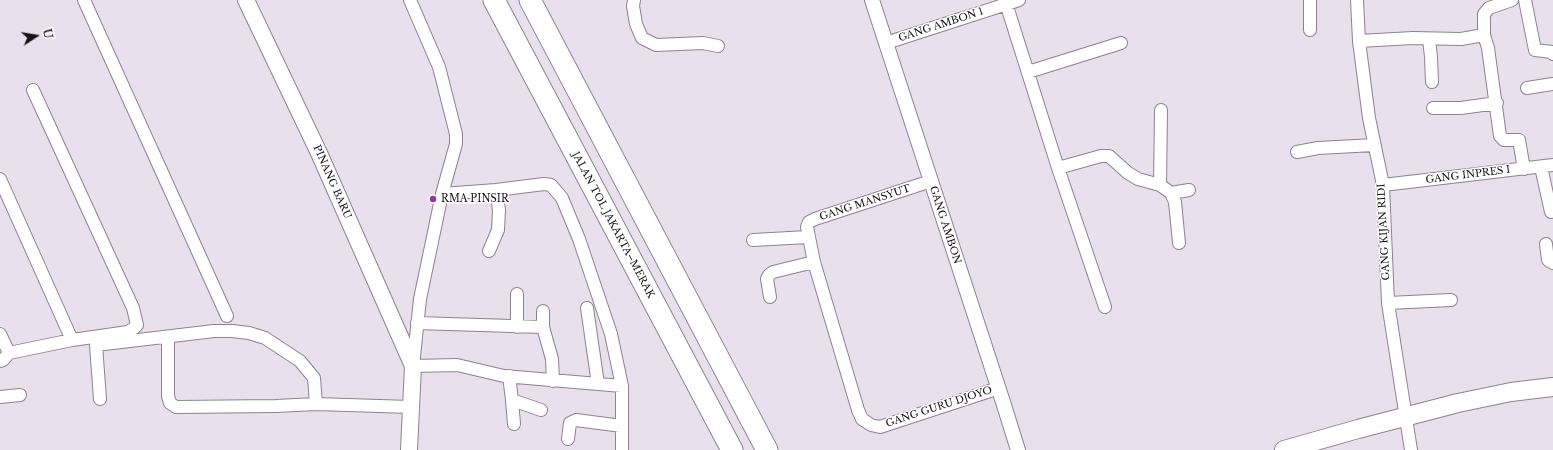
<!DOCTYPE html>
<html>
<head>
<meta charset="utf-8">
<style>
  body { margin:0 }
  #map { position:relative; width:1553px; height:450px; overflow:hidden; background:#e9e0ed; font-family:"Libre Baskerville",serif }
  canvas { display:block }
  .north { position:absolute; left:16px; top:16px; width:40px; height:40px; -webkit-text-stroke:3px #fff; paint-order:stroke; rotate:78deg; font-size:11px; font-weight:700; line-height:16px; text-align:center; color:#151217 }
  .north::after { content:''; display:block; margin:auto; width:14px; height:18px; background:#151217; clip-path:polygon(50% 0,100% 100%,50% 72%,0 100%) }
</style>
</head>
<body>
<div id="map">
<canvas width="1553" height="450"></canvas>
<div class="north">U</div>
</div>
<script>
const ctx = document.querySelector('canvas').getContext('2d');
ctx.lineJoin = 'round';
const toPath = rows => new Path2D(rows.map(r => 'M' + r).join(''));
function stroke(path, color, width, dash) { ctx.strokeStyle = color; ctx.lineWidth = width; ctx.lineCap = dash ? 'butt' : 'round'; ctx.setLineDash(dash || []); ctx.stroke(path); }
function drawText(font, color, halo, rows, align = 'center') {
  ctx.font = font + ' "Libre Baskerville",serif'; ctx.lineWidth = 3; ctx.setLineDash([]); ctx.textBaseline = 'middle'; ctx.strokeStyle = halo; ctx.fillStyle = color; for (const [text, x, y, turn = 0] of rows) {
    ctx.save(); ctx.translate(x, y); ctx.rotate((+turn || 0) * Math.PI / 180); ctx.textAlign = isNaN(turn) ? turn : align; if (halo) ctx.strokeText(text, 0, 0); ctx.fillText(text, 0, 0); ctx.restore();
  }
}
const minor = toPath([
  [84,0,227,316],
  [410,0,439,67,456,134,456,144,442,194,420,299,413,366,457,365,504,376,622,386],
  [634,0,633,6,636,24,642,38,656,45,703,43,718,46],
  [1005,0,1058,168,1105,307],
  [1310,0,1310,30],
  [1357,0,1359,41,1369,118,1383,185,1388,303,1411,450],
  [1512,0,1489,8,1484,14,1484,35,1488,48,1500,136,1504,140,1519,140,1524,169],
  [1525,0,1535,50,1552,52,1553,54],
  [1429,39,1431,57,1432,82],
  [1359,41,1413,38,1461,39,1484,35],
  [886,43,1019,0],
  [1028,72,1121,43],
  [1527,88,1553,84],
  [1433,108,1461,108,1497,103],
  [1161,110,1160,185,1171,193,1175,202,1179,243],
  [1297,152,1318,148,1374,145],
  [1541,167,1551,212],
  [1058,168,1101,156,1109,156,1128,173,1138,179,1160,185],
  [0,179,72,340],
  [931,181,815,219,809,222,807,227,814,262,858,410,862,419,871,425,880,427,999,388],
  [1383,185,1553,165],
  [1171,193,1189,190],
  [442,194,496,190,544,184,551,185,562,198,579,239,611,334,622,386,622,450],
  [753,240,808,237],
  [1546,244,1548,260,1553,263],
  [489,251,498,230,499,210,496,190],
  [770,297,767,279,769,275,773,272,814,262],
  [1388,303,1451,300],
  [587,308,598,384],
  [543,311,543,327,552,359,553,381],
  [417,323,543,327],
  [517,327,517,294],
  [0,334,9,353],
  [168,337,168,396,170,403,176,407,276,406,316,404,411,407],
  [0,361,3,360,9,353,72,340,128,332,134,328,137,325,133,308,33,90],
  [509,376,512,400,541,410],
  [0,397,20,395],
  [100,399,96,345,214,331,232,331,249,333,265,338,300,361,314,378,316,404],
  [512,400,514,424],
  [568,439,570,423,576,420,622,426]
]);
const tertiary = toPath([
  [872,0,1003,402,1018,450]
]);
const secondary = toPath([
  [246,0,319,153,413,366,409,450]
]);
const primary = toPath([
  [1284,450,1358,429,1458,403,1511,392,1553,387]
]);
const motorway = toPath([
  [494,0,732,450],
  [530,0,767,450]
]);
const markers = [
  [433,199,4,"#8a38a7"]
];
const streetNames = [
  ["GANG AMBON 1",941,25,-18],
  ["GANG INPRES I",1468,175,-7],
  ["PINANG BARU",332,182,66],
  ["GANG MANSYUT",865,203,-18],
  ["JALAN TOL JAKARTA–MERAK",613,225,62],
  ["GANG AMBON",945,225,72],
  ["GANG KIJAN RIDI",1384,232,-93],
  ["GANG GURU DJOYO",939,407,-18]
];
const poiNames = [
  ["RMA PINSIR",441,199]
];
stroke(minor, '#8c838f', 14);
stroke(tertiary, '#8c838f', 16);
stroke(secondary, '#8c838f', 18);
stroke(primary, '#8c838f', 20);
stroke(motorway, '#8c838f', 23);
stroke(minor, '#fff', 12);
stroke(tertiary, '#fff', 14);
stroke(secondary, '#fff', 16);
stroke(primary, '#fff', 18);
stroke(motorway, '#fff', 21);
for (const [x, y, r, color] of markers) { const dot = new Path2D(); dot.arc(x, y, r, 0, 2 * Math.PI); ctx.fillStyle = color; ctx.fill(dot); stroke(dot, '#fff', 1.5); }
drawText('10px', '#151217', '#fff', streetNames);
drawText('10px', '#151217', '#fff', poiNames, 'left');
</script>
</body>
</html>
